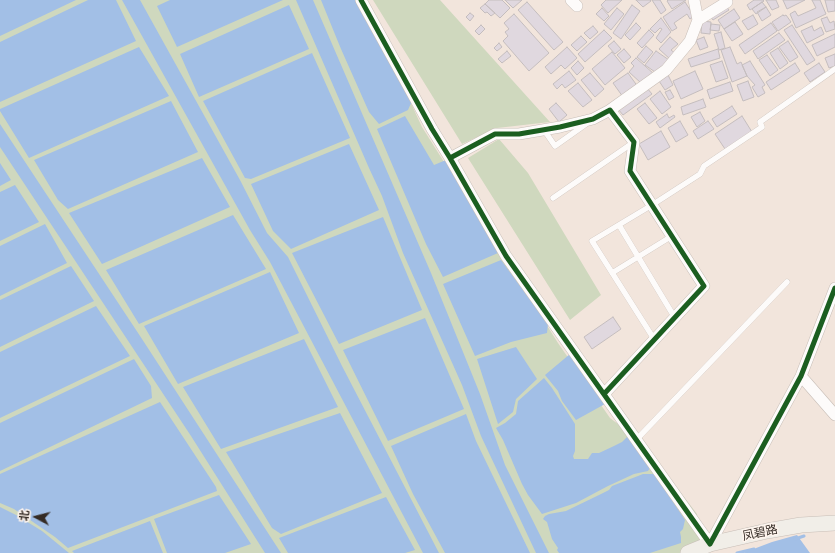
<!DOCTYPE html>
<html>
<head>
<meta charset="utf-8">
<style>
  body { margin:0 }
  #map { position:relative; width:835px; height:553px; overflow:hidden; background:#f2e5dc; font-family:Montserrat,"Noto Sans SC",sans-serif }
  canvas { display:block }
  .north { position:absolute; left:16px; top:497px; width:40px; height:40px; -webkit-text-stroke:3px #fef4ed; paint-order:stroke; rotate:277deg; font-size:11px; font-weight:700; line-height:16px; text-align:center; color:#342b25 }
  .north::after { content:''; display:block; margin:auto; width:14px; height:18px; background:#342b25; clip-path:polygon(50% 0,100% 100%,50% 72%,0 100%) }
</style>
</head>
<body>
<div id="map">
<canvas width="835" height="553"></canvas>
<div class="north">北</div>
</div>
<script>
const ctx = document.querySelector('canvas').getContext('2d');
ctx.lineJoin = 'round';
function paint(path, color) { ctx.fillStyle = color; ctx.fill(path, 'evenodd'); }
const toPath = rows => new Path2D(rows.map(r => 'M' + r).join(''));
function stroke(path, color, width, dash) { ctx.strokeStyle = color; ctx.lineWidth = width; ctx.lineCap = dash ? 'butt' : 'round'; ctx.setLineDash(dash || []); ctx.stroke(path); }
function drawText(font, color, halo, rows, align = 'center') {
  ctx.font = font + ' Montserrat,"Noto Sans SC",sans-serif'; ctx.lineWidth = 3; ctx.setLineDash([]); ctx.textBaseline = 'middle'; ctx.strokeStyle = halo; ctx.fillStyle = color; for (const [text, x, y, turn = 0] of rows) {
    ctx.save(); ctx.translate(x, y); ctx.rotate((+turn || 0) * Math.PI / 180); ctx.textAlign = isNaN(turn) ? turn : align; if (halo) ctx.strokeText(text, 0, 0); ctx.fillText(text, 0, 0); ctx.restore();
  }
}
const green = toPath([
  [0,0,363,0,422,127,558,343,610,418,644,444,697,514,700,539,705,553,0,553],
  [373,0,440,0,550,122,497,128,462,144],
  [499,139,528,173,601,295,570,320,468,158]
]);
const water = toPath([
  [0,0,76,0,0,36],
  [88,0,116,0,136,41,0,102,0,42],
  [122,0,140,0,240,180,267,233,288,257,342,366,439,553,423,553,270,262,250,230],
  [170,0,283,0,177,47,157,6],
  [296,0,313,0,431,273,480,394,505,465,549,553,536,553,481,436,462,385,403,253,382,196,369,168],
  [321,0,356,0,412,101,408,110,379,124,369,112,341,49],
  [289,5,309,49,199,97,180,54],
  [139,47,169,96,29,158,0,111,0,109],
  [312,53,350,138,251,179,245,178,203,101],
  [171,101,198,152,68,209,58,200,34,160],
  [405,116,434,165,446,160,498,253,443,277,426,244,377,129],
  [0,124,142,339,281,553,265,553,191,436,0,147],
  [349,144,379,210,291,249,273,231,251,184],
  [202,158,230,207,102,264,69,213],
  [0,163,11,180,0,186],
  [15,185,39,222,0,241,0,192],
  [233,215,266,269,139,324,106,270],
  [383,217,422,310,339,344,292,253],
  [45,224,67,263,0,296,0,246],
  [501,260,548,324,547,333,511,342,475,356,443,284],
  [71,266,94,301,0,347,0,300],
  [270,272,299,333,178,384,144,326],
  [96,306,130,356,0,418,0,352],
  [425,318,464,409,388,441,343,350],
  [304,339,338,407,221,449,183,387],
  [516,347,537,379,516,399,513,412,498,424,477,359],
  [570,354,605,404,576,420,562,401,558,391,545,375],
  [134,359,151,386,152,398,0,471,0,423],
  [544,378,552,388,575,424,575,451,573,456,574,459,588,459,592,453,599,453,614,446,622,442,628,436,650,468,648,471,634,474,608,486,576,503,542,514,528,495,522,484,503,440,496,428,505,423,516,414,518,401],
  [160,402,216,487,217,491,68,548,55,537,14,509,0,503,0,474],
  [340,413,382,493,281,534,272,528,226,452],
  [466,414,476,441,530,553,445,553,413,494,391,446],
  [643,474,654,474,658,479,685,520,683,529,680,532,681,537,681,543,650,553,559,553,557,550,558,548,552,539,547,522,543,519,545,516,549,514,566,511,570,509,599,495,609,490,612,486,638,476],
  [219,495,251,544,225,553,167,553,154,519],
  [386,497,415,550,405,553,288,553,279,538],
  [0,507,16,515,42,531,69,553,0,553],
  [150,521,163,553,74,553,72,551],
  [797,535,810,553,743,553,772,542]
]);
const stream = toPath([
  [795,539,804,536],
  [737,553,754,549]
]);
const building = toPath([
  [489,0,502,0,510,8,500,18,485,4,489,0],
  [505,0,522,0,513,8,505,0],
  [606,0,622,0,608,13,601,5,606,0],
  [636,0,650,0,651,1,643,7,636,0],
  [652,0,660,0,666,10,661,14,652,0],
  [668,0,686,0,672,9,667,1,668,0],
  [754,0,763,0,764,1,750,10,747,5,754,0],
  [766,0,776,0,779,7,772,10,766,0],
  [783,0,805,0,787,9,783,0],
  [812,0,820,0,826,14,796,28,790,14,795,11,798,16,816,8,812,0],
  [825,0,835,0,835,11,828,12,825,0],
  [527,2,563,42,554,50,518,10,527,2],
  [685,2,694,16,690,19,687,14,674,23,677,28,672,31,663,17,685,2],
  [762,2,766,7,756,14,752,9,762,2],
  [485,4,495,13,491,16,487,12,485,13,480,8,485,4],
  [632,5,640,11,621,39,613,33,632,5],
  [726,6,729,10,713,20,710,16,726,6],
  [766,7,771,15,762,21,757,12,766,7],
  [602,8,609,16,604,21,596,14,602,8],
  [617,8,624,14,611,30,604,24,617,8],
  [734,9,740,18,724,29,718,20,734,9],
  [470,13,474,16,470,21,466,17,470,13],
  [514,14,549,53,529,71,503,41,508,36,505,32,509,29,504,23,514,14],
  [753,15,758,24,748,30,742,21,753,15],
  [783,15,784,16,786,15,791,22,778,31,772,22,783,15],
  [827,17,830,23,834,21,835,29,826,32,821,19,827,17],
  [661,18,671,32,661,43,656,38,662,29,660,28,655,33,650,29,661,18],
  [702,21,711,22,710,34,701,33,702,21],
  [735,22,743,34,732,41,724,29,735,22],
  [636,23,641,28,630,40,625,35,636,23],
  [771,23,777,31,745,54,739,45,771,23],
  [711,24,720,25,719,31,710,30,711,24],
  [481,25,485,29,479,35,475,31,481,25],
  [792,25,815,60,807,65,784,30,792,25],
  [593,26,598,32,590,39,584,33,593,26],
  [812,26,814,31,821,27,824,34,807,43,801,31,812,26],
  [604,30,612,38,585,62,578,54,604,30],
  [649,30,654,35,642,48,637,43,649,30],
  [721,32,725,48,719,50,714,34,721,32],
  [779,33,785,40,758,59,753,51,779,33],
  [835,34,835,47,817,56,812,45,835,34],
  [581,36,587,42,577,51,571,45,581,36],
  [670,37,678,44,671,50,676,54,671,60,659,49,670,37],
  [704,37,708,47,700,50,696,40,704,37],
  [614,41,621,49,615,54,608,46,614,41],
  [788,41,798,57,790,62,779,47,788,41],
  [499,43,502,47,497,51,494,48,499,43],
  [646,46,653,52,644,63,637,57,646,46],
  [567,47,577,58,565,69,561,65,551,74,545,67,567,47],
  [730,47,737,64,741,62,747,76,732,82,721,50,730,47],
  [778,48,788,63,780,69,770,53,778,48],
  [624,49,631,57,624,63,617,55,624,49],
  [718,49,720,58,691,67,688,59,718,49],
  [507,51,511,56,502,63,498,59,507,51],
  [656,51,669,60,658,74,645,65,656,51],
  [612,52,625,68,605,85,592,69,612,52],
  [835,54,835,66,829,68,825,58,835,54],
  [767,55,778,70,770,76,759,60,767,55],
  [636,58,654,74,649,79,647,77,641,83,629,72,634,66,631,63,636,58],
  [578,61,584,68,577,75,571,68,578,61],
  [722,61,728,78,716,82,710,65,722,61],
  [750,61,765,85,762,87,765,93,758,97,752,87,755,85,747,76,742,65,750,61],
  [795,63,800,71,771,90,766,82,795,63],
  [819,63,825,72,810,82,804,73,819,63],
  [569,71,576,80,565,88,562,84,557,89,553,84,569,71],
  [695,71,703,89,681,99,673,81,695,71],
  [590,73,604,89,595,97,581,80,590,73],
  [628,73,638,87,623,97,613,83,628,73],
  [668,75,673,85,665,90,659,81,668,75],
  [748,81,754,97,743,101,737,85,748,81],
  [730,82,733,91,710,99,707,90,730,82],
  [578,83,592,100,583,107,568,91,578,83],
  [647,88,652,94,623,115,618,109,647,88],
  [670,90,674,97,669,100,665,92,670,90],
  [660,91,671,107,662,114,650,99,660,91],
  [703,99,706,107,683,115,681,107,703,99],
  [556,103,567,115,559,122,549,109,556,103],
  [645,103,657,118,649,124,637,109,645,103],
  [732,106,737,114,717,127,712,119,732,106],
  [700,112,705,121,697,127,691,117,700,112],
  [667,114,669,118,674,115,675,117,660,128,656,122,667,114],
  [742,116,752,132,725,149,715,134,742,116],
  [680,121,688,135,676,142,668,128,680,121],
  [708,121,714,129,698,139,693,131,708,121],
  [661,131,670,147,648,160,639,144,661,131],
  [613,317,621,329,592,349,584,337,613,317]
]);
const service = toPath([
  [544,130,555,146,586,124],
  [553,198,634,142],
  [619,225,675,318],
  [612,273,672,236],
  [654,339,592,241,652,205,700,174,704,166,762,127,760,122,835,69],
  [636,440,787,282]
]);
const minor = toPath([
  [361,0,432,129,450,158,506,256,710,544,801,376,835,288],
  [571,0,577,6],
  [698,20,727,2],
  [610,110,666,70,690,41,698,20,694,0],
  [450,158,495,134,519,134,560,127,593,119,610,110,634,142,630,171,704,286,604,394],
  [801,376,835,415]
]);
const secondary = toPath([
  [688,553,710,544,767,531,801,525,835,523]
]);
const cycleway = toPath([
  [361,0,432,129,450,158,506,256,710,544,801,376,835,288],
  [450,158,495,134,519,134,560,127,593,119,610,110,634,142,630,171,704,286,604,394]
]);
const streetNames = [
  ["凤碧路",760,533,-12]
];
paint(green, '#cfd8be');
paint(water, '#a2bfe6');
stroke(stream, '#a2bfe6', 3);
paint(building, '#e0d8df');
stroke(building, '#c4bdbe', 1);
stroke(service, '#c8beb7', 6);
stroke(minor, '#c8beb7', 12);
stroke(secondary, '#c8beb7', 16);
stroke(service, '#fdfbfa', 5.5);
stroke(minor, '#fdfbfa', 11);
stroke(secondary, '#f1eee8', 15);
stroke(cycleway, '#1b5e20', 5);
drawText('12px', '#342b25', '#fef4ed', streetNames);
</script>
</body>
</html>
